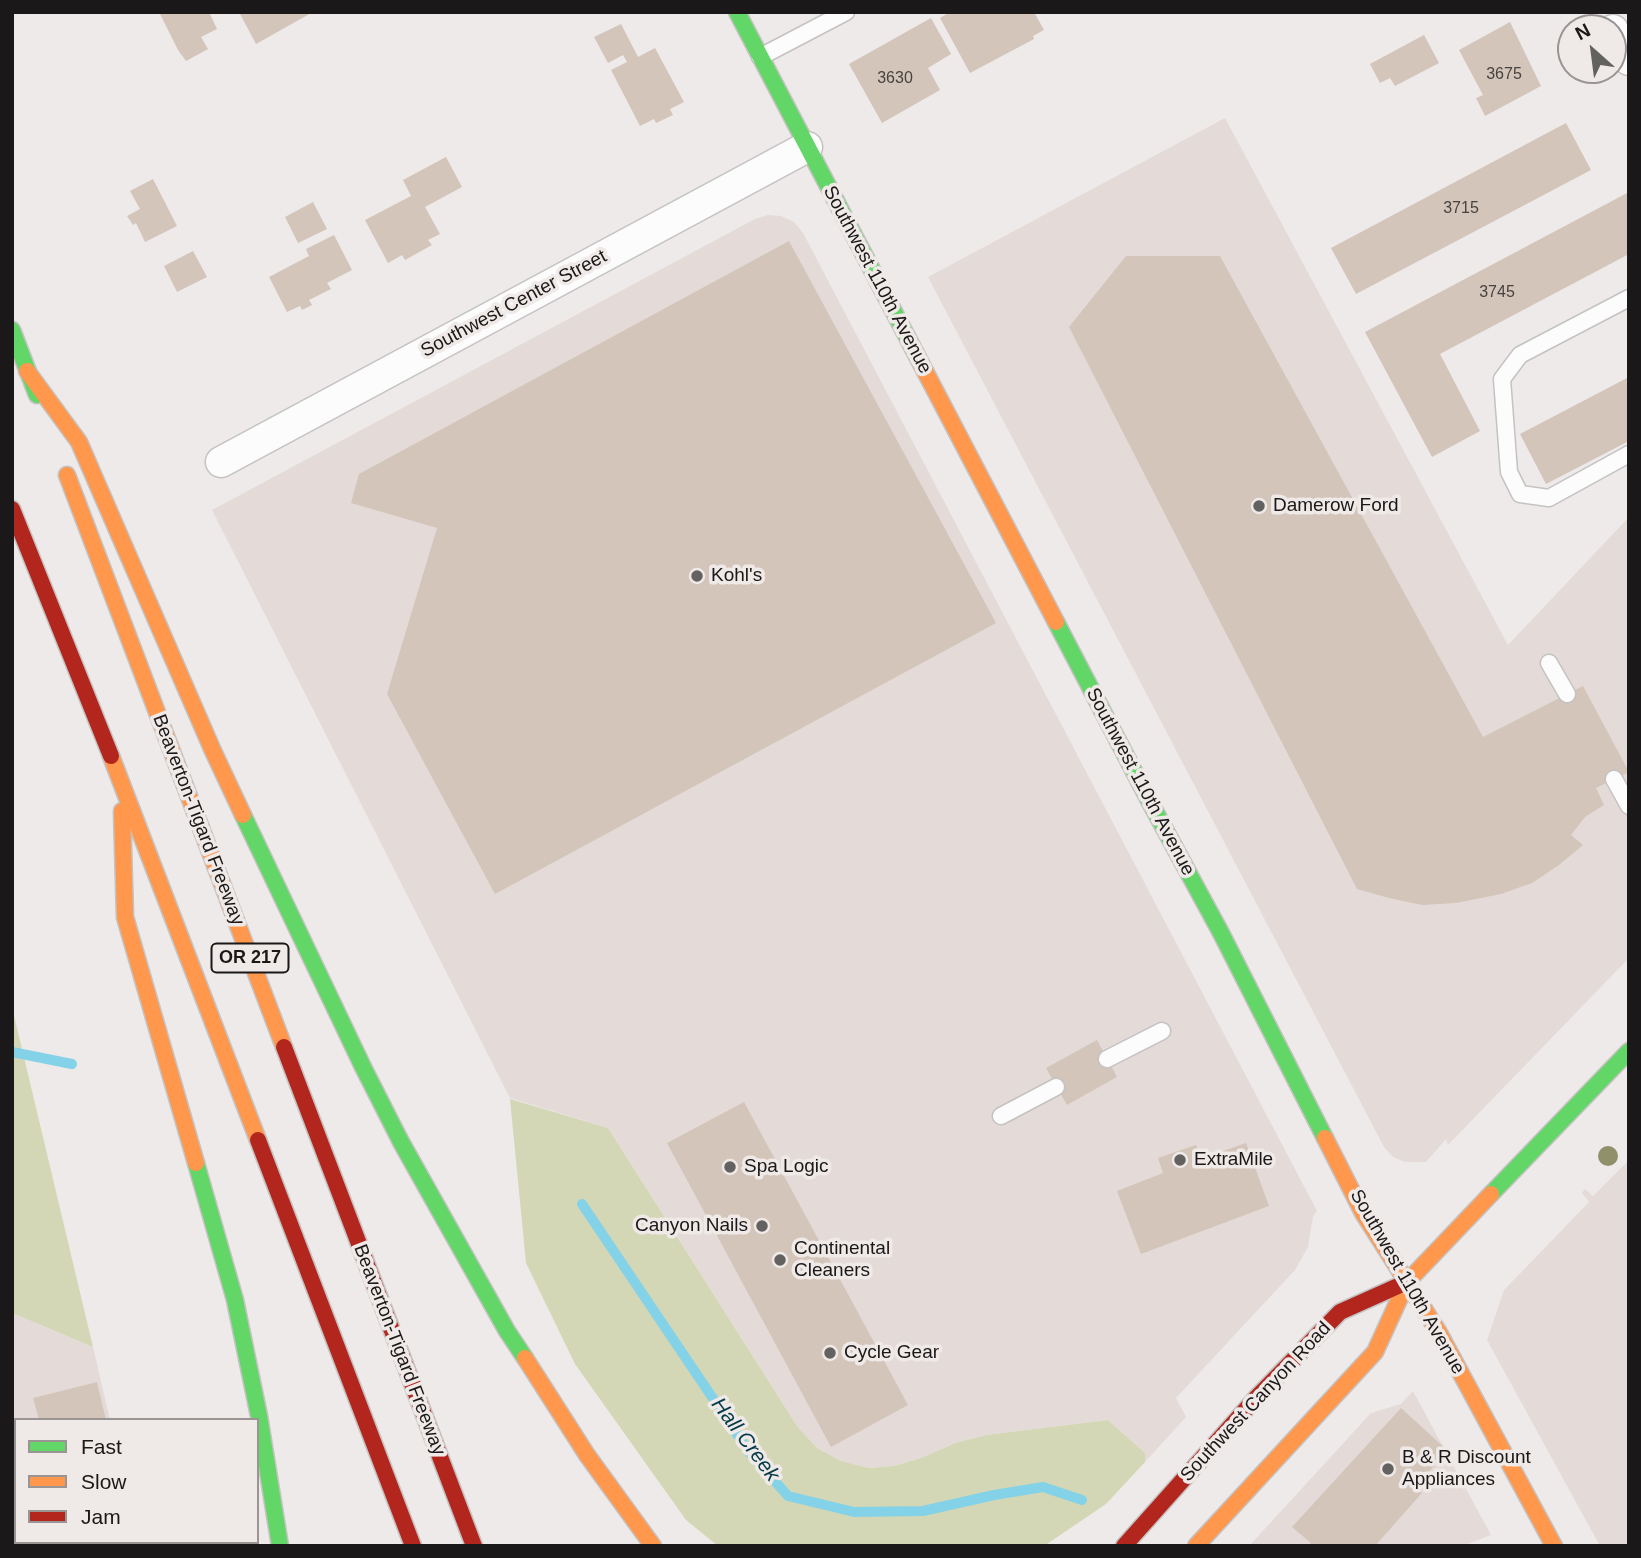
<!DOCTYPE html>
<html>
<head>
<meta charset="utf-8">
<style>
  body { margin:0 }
  #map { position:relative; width:1641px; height:1558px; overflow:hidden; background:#edeae9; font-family:Arial,sans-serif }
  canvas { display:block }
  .frame { position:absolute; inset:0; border:14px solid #1a1818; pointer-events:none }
  .legend { position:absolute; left:14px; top:1418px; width:245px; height:126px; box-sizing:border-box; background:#efe9e7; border:2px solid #9a9594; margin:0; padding:9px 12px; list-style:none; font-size:21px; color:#1a1818 }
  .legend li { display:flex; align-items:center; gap:14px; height:35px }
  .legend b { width:35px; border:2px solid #9a9594 }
  .north { position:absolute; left:1557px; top:14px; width:70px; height:70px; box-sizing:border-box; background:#efe9e7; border:2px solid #9a9594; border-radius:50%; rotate:332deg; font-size:19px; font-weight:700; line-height:28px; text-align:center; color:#1a1818 }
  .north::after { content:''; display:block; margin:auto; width:24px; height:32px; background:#646261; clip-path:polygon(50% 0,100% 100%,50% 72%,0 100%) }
</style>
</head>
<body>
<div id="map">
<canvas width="1641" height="1558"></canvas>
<div class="frame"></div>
<ul class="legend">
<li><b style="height:9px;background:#63d668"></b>Fast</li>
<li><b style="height:9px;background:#ff974d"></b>Slow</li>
<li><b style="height:9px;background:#b3261e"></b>Jam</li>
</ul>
<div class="north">N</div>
</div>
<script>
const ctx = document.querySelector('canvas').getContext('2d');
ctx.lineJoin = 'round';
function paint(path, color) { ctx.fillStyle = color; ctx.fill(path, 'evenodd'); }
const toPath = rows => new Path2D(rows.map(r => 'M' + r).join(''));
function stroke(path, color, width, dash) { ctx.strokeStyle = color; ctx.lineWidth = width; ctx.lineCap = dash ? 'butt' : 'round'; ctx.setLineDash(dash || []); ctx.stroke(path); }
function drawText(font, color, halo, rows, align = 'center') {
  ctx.font = font + ' Arial,sans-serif'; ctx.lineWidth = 7; ctx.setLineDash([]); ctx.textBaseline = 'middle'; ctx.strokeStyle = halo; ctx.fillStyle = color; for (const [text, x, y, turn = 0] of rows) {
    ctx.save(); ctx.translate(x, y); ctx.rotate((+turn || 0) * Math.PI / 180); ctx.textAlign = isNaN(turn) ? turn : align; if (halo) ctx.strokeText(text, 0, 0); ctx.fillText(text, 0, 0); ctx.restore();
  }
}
const built = toPath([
  [1225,118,1508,645,1629,517,1629,958,1448,1145,1446,1139,1426,1162,1405,1162,1393,1157,1384,1147,928,277],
  [768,215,781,216,794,222,803,233,1317,1211,1313,1216,1308,1247,1295,1270,1176,1398,1186,1417,1145,1462,1145,1453,1108,1420,986,1435,955,1443,921,1458,894,1466,869,1468,841,1461,817,1448,797,1426,608,1128,510,1098,212,510,755,219],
  [1629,1160,1629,1546,1600,1546,1487,1340,1504,1290,1589,1202,1582,1193,1585,1189,1593,1196],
  [12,1313,93,1347,110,1420,16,1420,16,1542,138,1542,139,1546,12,1546],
  [1413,1391,1491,1535,1462,1546,1249,1546,1371,1413,1401,1404]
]);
const green = toPath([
  [12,1007,93,1347,12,1313],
  [510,1099,608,1128,797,1426,817,1448,841,1461,869,1468,894,1466,921,1458,955,1443,986,1435,1108,1420,1145,1453,1145,1462,1106,1504,1044,1546,718,1546,686,1520,575,1364,526,1263]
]);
const stream = toPath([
  [12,1052,72,1064],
  [582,1204,749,1452,788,1496,854,1512,923,1511,994,1495,1043,1487,1082,1500]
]);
const building = toPath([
  [159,12,209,12,217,29,201,37,208,49,186,61,178,50],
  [239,12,313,12,256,44],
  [950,12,1034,12,1044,30,1033,36,1034,39,970,73,940,18],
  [931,18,951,54,928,68,940,90,882,123,849,64],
  [1510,22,1541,86,1485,116,1476,98,1483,95,1459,50],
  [621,24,638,57,655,48,684,102,670,109,673,115,656,123,654,119,640,126,611,70,627,62,623,55,608,63,594,37],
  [1424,35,1439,63,1395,86,1390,78,1380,83,1370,64],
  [1566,123,1591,170,1356,294,1331,248],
  [446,157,462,187,425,207,440,234,428,240,432,245,405,260,402,255,388,263,365,220,411,196,403,180],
  [153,179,177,226,145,242,136,223,133,225,127,216,140,209,130,191],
  [1629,192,1629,254,1440,354,1480,431,1432,457,1365,332],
  [313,202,327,229,298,243,285,217],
  [334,235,352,270,327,283,331,289,309,300,312,305,302,310,300,306,287,312,269,277,309,256,306,249],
  [789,241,996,623,495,894,387,694,437,528,351,503,359,474],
  [193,251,207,277,177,292,164,266],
  [1126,256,1220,256,1483,737,1583,686,1629,772,1596,788,1604,805,1585,817,1571,835,1583,845,1559,865,1532,883,1501,894,1456,903,1422,905,1389,898,1357,889,1069,327],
  [1629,377,1629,441,1546,484,1520,434],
  [1097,1040,1117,1077,1067,1105,1046,1068],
  [744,1102,908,1405,831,1447,667,1143],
  [1246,1143,1269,1206,1141,1254,1117,1191,1163,1173,1158,1158,1196,1145,1201,1159],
  [97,1382,106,1420,39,1420,33,1398],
  [1401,1408,1448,1451,1415,1487,1422,1493,1375,1546,1308,1546,1311,1543,1292,1527]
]);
const lane = toPath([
  [760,57,846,12],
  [1629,298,1520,355,1502,379,1509,472,1520,494,1549,498,1629,454],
  [1549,663,1567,694],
  [1614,779,1629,806],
  [1107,1059,1162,1031],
  [1001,1116,1056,1087]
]);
const street = toPath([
  [1613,30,1629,60],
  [221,462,807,147]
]);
const fast = toPath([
  [737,12,916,354],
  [12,330,37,395],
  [1056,622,1151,804,1221,933,1325,1138],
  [243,815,363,1067,401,1142,507,1331,525,1358],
  [196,1163,235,1300,259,1416,280,1546],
  [1491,1194,1629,1051]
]);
const slow = toPath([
  [916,354,1056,622],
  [27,371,79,442,213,751,243,815],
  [67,475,284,1047],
  [111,756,258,1140],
  [122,811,125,917,196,1163],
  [1325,1138,1363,1213,1438,1331,1554,1546],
  [525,1358,587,1455,653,1546],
  [1196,1546,1375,1352,1407,1282,1491,1194]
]);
const jam = toPath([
  [12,509,111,756],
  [284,1047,474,1546],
  [258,1140,413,1546],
  [1124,1546,1255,1399,1340,1312,1407,1282]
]);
const trees = [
  [1608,1156]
];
const markers = [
  [1259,506,7,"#646261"],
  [697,576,7,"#646261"],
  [1180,1160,7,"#646261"],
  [730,1167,7,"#646261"],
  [762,1226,7,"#646261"],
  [780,1260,7,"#646261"],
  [830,1353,7,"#646261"],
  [1388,1469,7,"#646261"]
];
const numberNames = [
  ["3675",1504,75],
  ["3630",895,79],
  ["3715",1461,209],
  ["3745",1497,293]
];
const shields = [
  [250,958,77]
];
const shieldNames = [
  ["OR 217",250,958]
];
const streetNames = [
  ["Southwest 110th Avenue",877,280,62],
  ["Southwest Center Street",514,304,-28],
  ["Southwest 110th Avenue",1140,782,62],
  ["Beaverton-Tigard Freeway",198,820,69],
  ["Southwest 110th Avenue",1407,1282,60],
  ["Beaverton-Tigard Freeway",399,1350,69],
  ["Southwest Canyon Road",1256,1402,-47]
];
const poiNames = [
  ["Damerow Ford",1273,506],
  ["Kohl's",711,576],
  ["ExtraMile",1194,1160],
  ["Spa Logic",744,1167],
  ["Canyon Nails",748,1226,"right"],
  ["Continental",794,1249],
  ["Cleaners",794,1271],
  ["Cycle Gear",844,1353],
  ["B & R Discount",1402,1458],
  ["Appliances",1402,1480]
];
const waterNames = [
  ["Hall Creek",745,1440,53]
];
paint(built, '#e4dbd8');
paint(green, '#d4d7b5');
stroke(stream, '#84d2e8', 10);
paint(building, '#d3c5b9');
stroke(lane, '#c5c2c2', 19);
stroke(street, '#c5c2c2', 33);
stroke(fast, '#c5c2c2', 19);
stroke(slow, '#c5c2c2', 19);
stroke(jam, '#c5c2c2', 19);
stroke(lane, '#fcfcfc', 16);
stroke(street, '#fcfcfc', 30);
stroke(fast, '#63d668', 16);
stroke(slow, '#ff974d', 16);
stroke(jam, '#b3261e', 16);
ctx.fillStyle = '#90916a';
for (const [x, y] of trees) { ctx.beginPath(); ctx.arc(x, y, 10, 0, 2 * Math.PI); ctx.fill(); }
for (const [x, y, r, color] of markers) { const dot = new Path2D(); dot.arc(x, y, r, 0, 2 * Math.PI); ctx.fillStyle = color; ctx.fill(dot); stroke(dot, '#efe9e7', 2.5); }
drawText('16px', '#484340', null, numberNames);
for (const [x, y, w] of shields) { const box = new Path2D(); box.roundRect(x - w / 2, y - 14.5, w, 29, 5); ctx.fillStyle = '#efe9e7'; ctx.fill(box); stroke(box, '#1a1818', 2); }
drawText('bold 18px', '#1a1818', null, shieldNames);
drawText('19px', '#1a1818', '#efe9e7', streetNames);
drawText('19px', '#1a1818', '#efe9e7', poiNames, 'left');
drawText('italic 21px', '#053b48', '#efe9e7', waterNames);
</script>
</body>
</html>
